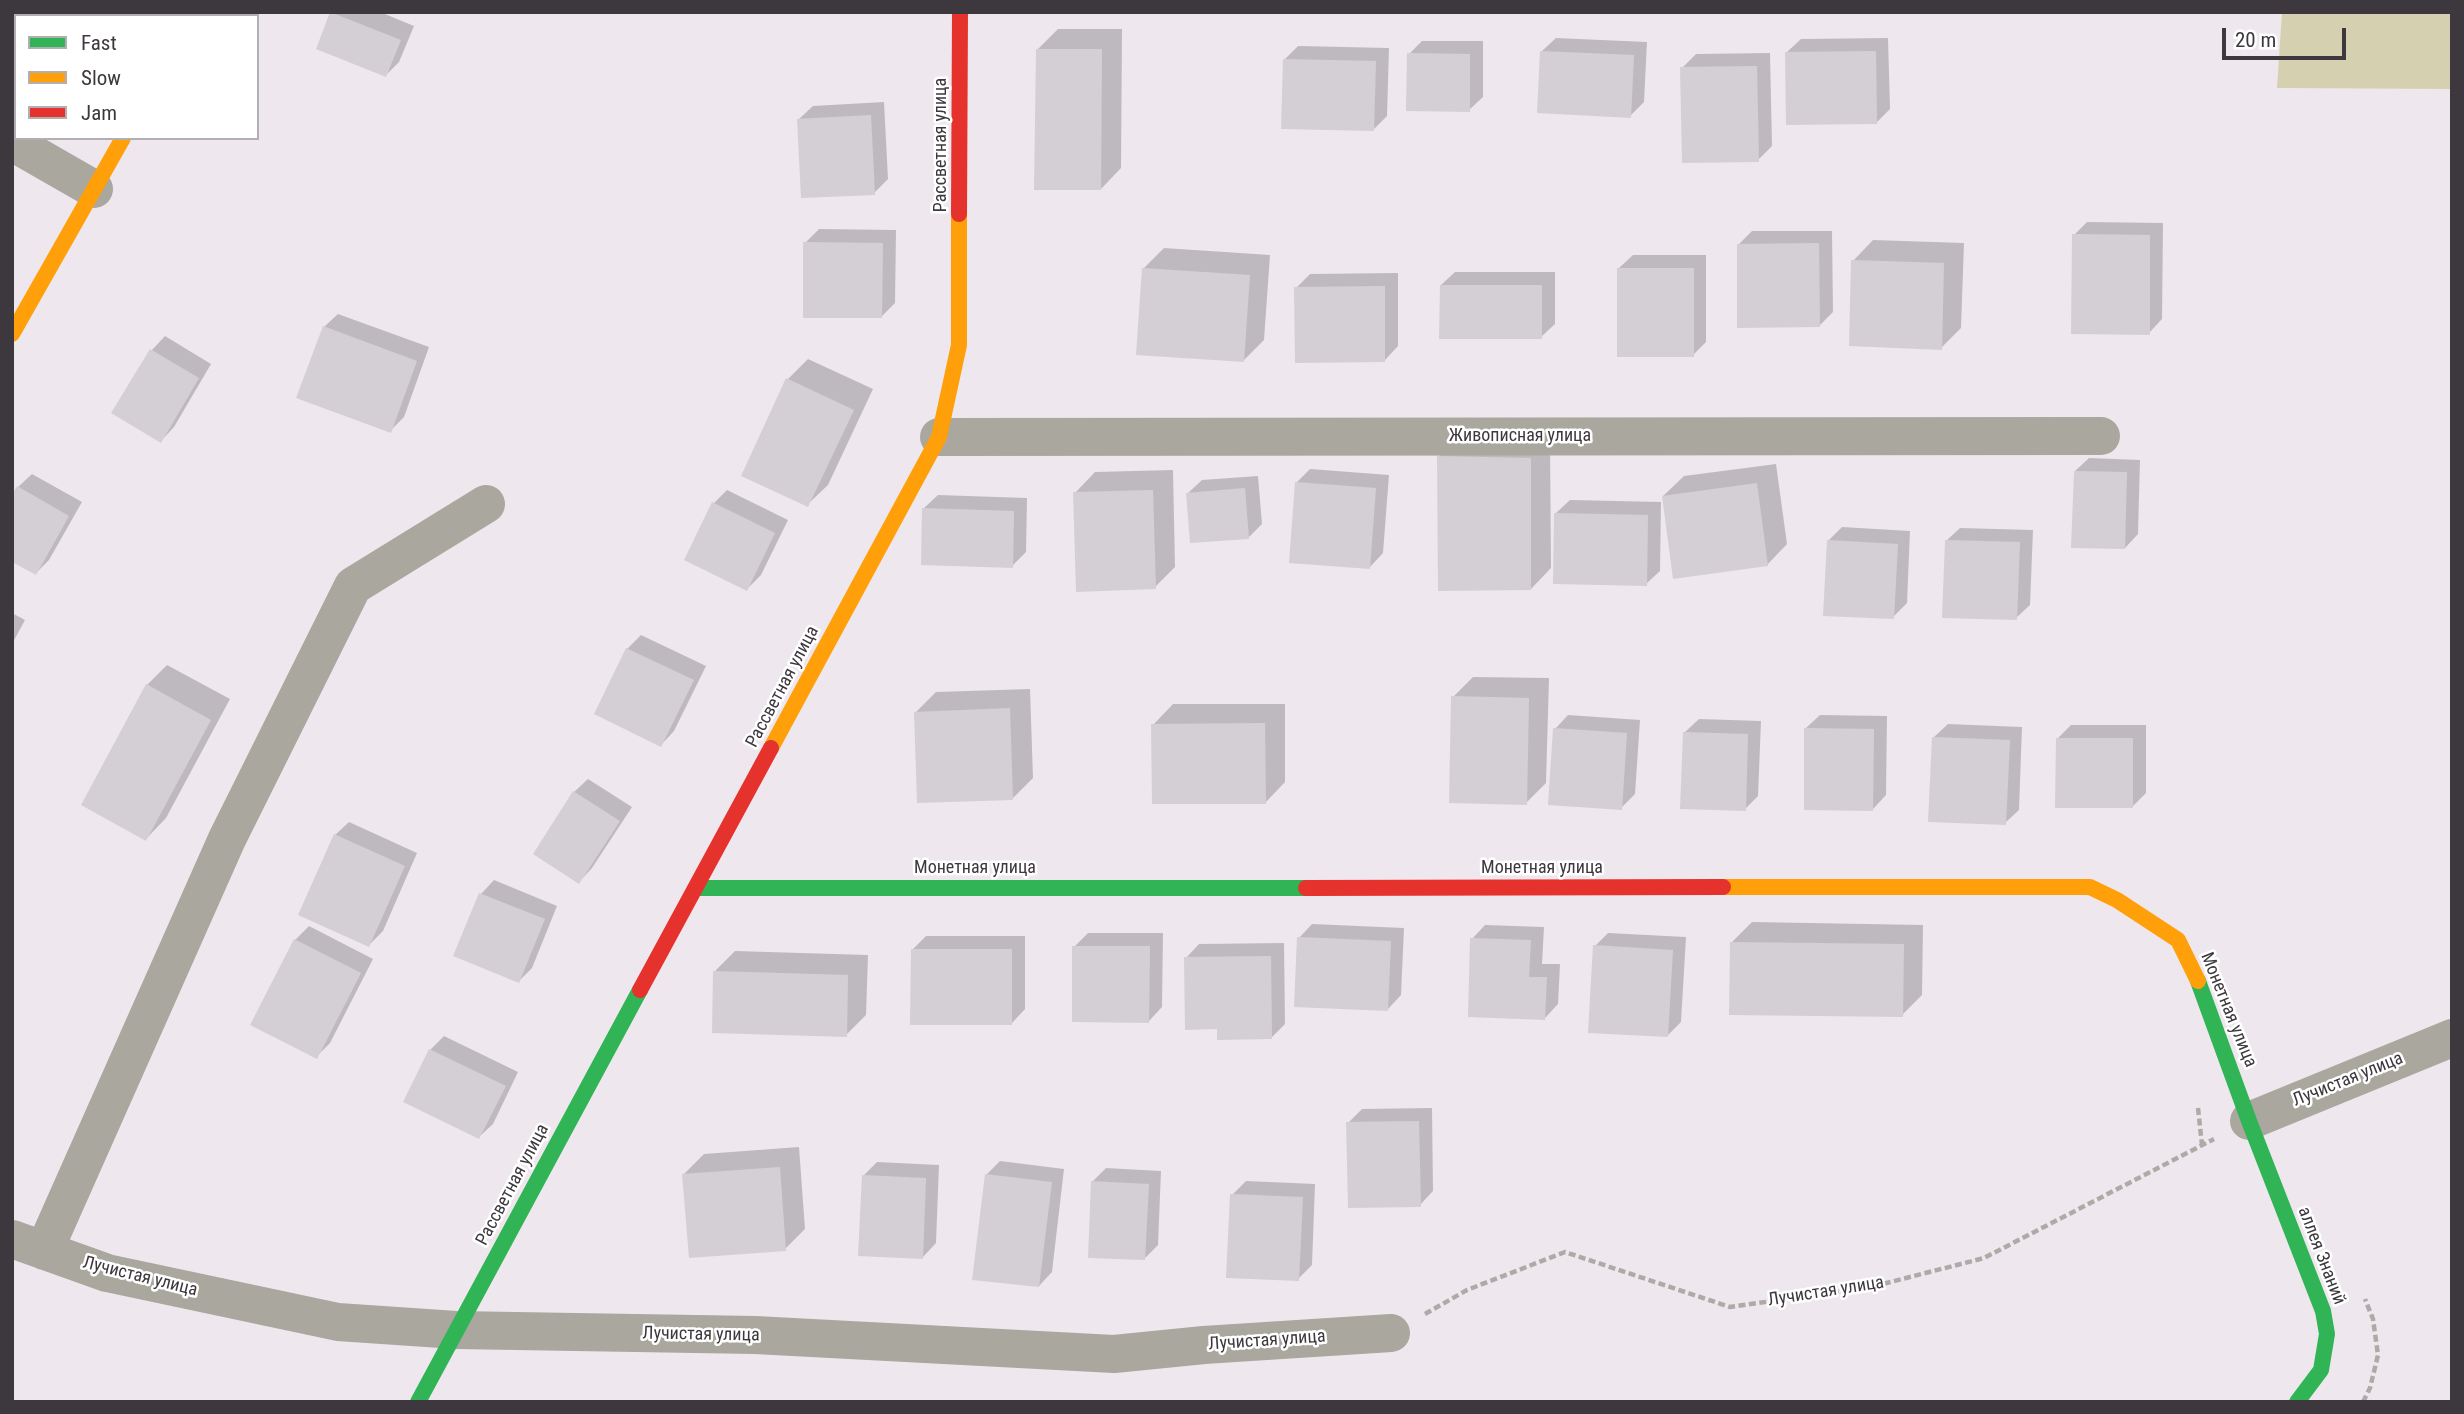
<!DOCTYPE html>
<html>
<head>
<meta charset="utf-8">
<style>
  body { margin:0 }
  #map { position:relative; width:2464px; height:1414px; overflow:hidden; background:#eee8ee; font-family:"Roboto Condensed",sans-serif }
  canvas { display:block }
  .frame { position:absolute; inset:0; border:14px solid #3d383d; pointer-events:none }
  .legend { position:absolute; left:14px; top:14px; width:245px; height:126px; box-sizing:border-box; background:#fff; border:2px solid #b1afb1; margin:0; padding:9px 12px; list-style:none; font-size:21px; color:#3d383d }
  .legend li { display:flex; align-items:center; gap:14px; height:35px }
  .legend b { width:35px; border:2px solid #b1afb1 }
  .scale { position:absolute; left:2222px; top:28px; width:124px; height:32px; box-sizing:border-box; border:4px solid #3d383d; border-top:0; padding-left:9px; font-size:21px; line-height:24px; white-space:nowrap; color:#3d383d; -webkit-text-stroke:5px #fff; paint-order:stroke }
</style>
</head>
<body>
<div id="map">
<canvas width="2464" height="1414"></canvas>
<div class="frame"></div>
<ul class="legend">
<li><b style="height:9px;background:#30b455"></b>Fast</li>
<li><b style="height:9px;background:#ff9f0a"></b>Slow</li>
<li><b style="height:9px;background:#e5322d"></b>Jam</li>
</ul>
<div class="scale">20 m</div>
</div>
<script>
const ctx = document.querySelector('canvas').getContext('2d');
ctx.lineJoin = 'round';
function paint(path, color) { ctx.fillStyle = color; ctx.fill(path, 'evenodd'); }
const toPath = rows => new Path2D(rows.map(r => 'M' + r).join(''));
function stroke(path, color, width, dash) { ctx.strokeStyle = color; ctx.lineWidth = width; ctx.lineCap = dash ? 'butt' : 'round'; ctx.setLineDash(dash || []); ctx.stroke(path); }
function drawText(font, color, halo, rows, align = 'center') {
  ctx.font = font + ' "Roboto Condensed",sans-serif'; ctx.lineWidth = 5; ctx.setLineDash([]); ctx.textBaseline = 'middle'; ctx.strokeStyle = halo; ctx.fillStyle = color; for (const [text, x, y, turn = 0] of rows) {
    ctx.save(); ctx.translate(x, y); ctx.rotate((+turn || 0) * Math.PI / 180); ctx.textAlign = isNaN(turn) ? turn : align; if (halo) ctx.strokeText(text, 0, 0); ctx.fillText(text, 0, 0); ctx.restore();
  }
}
const green = toPath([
  [2282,12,2452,12,2452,89,2277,88]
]);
const shadow = toPath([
  [332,12,380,12,414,26,399,62,386,75,318,48],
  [1058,29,1122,29,1121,168,1101,189,1038,49],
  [1556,38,1647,42,1644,102,1630,116,1542,51],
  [1888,38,1890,109,1876,123,1787,52,1801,39],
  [1422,41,1483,41,1483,97,1469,110,1409,54],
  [1298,46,1389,48,1387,116,1374,129,1285,59],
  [1770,53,1772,146,1758,160,1682,68,1696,54],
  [884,102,888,179,874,193,799,119,813,106],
  [2087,222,2163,223,2162,319,2149,333,2074,235],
  [819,229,896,230,895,303,882,316,805,243],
  [1752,231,1832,231,1833,312,1819,326,1739,244],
  [1873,240,1964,243,1961,328,1941,348,1853,261],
  [1164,248,1270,255,1264,340,1244,360,1144,268],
  [1633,255,1706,255,1706,342,1693,355,1619,268],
  [1455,272,1555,272,1555,324,1541,337,1441,285],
  [1398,273,1398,346,1385,360,1296,288,1310,274],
  [338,314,429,347,404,417,390,431,324,327],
  [165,336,211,364,174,427,161,441,114,413,152,350],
  [808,359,873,389,828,485,807,505,788,379],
  [1459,436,1550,439,1551,568,1531,589,1439,456],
  [2089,458,2140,460,2138,534,2125,548,2075,471],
  [1776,464,1787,544,1767,565,1663,496,1684,476],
  [1310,469,1389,475,1383,553,1370,567,1296,483],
  [1173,470,1175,567,1155,587,1075,493,1095,472],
  [32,474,82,502,49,560,36,573,18,487],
  [1258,476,1262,524,1249,537,1188,493,1202,480],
  [727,490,788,520,761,575,747,589,714,503],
  [938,495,1027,498,1026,552,1012,566,924,508],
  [1570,500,1661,502,1660,571,1646,584,1556,513],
  [1842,527,1910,531,1907,603,1893,617,1828,541],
  [1960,528,2033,530,2030,605,2016,618,1946,541],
  [12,613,25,620,12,644],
  [641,635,706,666,674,731,661,745,627,649],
  [167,665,230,699,166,818,146,839,147,685],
  [1473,677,1549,678,1546,783,1526,803,1453,697],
  [1030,689,1033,778,1013,798,915,713,936,692],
  [1173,704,1285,704,1285,782,1265,803,1153,725],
  [1568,715,1640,720,1635,794,1621,808,1555,729],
  [1820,715,1887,716,1886,795,1873,809,1806,728],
  [1699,719,1761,721,1758,796,1745,809,1685,732],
  [1948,724,2022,727,2019,810,2005,823,1934,737],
  [2071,725,2146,725,2146,793,2132,807,2057,739],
  [588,779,632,807,592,868,579,882,574,792],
  [349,822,417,853,383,931,369,945,335,835],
  [494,880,557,906,532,968,519,981,455,955,481,894],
  [1752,922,1923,925,1922,995,1902,1015,1732,942],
  [1312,924,1404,928,1401,995,1388,1009,1299,938],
  [1485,925,1544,927,1542,964,1560,964,1558,1004,1545,1018,1472,939],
  [309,926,373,959,330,1043,317,1056,295,940],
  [1088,933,1163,933,1162,1007,1149,1021,1074,947],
  [1608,933,1686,937,1681,1022,1668,1035,1595,946],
  [926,936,1025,936,1025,1009,1012,1023,913,949],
  [1284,943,1285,1024,1272,1037,1218,1027,1186,958,1199,944],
  [735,951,868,955,866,1015,846,1035,715,971],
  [444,1036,518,1072,493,1124,479,1137,430,1050],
  [1432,1108,1433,1191,1420,1205,1348,1123,1362,1109],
  [799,1147,805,1229,785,1249,684,1174,704,1154],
  [1000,1161,1064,1169,1052,1272,1039,1286,986,1175],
  [877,1162,939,1165,936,1243,923,1257,863,1176],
  [1106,1168,1161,1171,1158,1245,1145,1258,1092,1182],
  [1246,1181,1315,1184,1312,1265,1298,1279,1232,1195]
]);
const building = toPath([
  [12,12,74,12,72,16,16,16,16,54,12,51],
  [330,12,401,40,386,77,316,49],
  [1036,49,1102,49,1101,190,1034,190],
  [1540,51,1634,55,1631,118,1537,113],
  [1876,51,1877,124,1786,125,1785,52],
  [1407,53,1470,54,1470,112,1406,111],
  [1283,59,1376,61,1374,131,1281,129],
  [1757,66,1759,162,1682,163,1680,67],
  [871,115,875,195,801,198,797,119],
  [2072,234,2150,235,2150,335,2071,334],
  [803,242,883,243,882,318,803,318],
  [1819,243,1820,327,1737,328,1737,244],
  [1851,260,1944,263,1942,350,1849,346],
  [1142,268,1250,275,1244,362,1136,355],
  [1617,268,1694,268,1694,357,1617,357],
  [1440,285,1542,285,1542,339,1439,339],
  [1385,286,1385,362,1295,363,1294,287],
  [323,326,417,361,391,433,296,398],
  [150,349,199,378,161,443,111,413],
  [786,378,854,410,808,507,741,476],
  [1437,456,1531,458,1531,590,1438,591],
  [2074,471,2127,472,2125,549,2071,548],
  [1295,482,1376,488,1370,569,1289,563],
  [1757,483,1768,566,1673,579,1662,496],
  [17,486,69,516,36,575,12,562,12,495],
  [1245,488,1249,539,1190,543,1186,493],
  [1153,490,1156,589,1076,592,1073,492],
  [712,502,775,533,747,591,684,560],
  [922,508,1014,511,1013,568,921,565],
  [1554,513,1648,515,1647,586,1553,584],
  [1827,540,1898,544,1894,619,1823,616],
  [1945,540,2020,542,2017,620,1942,618],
  [626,648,694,680,661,747,594,714],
  [146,684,211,720,146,841,81,805],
  [1451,696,1529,698,1527,805,1449,803],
  [1010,708,1013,800,917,803,914,712],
  [1265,723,1266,804,1152,804,1151,724],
  [1553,728,1627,733,1622,810,1548,805],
  [1804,728,1874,729,1873,811,1804,810],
  [1683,732,1748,734,1746,811,1680,809],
  [1932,737,2010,740,2006,825,1928,822],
  [2056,738,2133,738,2133,808,2055,808],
  [573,791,620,821,579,884,533,854],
  [334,834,405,866,369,947,298,915],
  [479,893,545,919,519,983,453,956],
  [1297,937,1391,941,1388,1011,1294,1007],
  [1470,938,1531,940,1529,977,1547,977,1545,1020,1468,1017],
  [294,939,361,973,317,1059,250,1025],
  [1730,942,1904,944,1903,1017,1729,1015],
  [1593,945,1673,950,1668,1037,1588,1033],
  [1072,946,1150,946,1149,1023,1072,1022],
  [911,949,1012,949,1012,1025,910,1025],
  [1271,956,1272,1039,1217,1040,1217,1029,1185,1030,1184,957],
  [713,971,848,975,847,1037,712,1033],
  [429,1049,506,1086,479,1139,403,1102],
  [1419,1121,1421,1207,1348,1208,1346,1122],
  [780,1167,786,1251,689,1258,682,1174],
  [985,1174,1052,1182,1039,1287,972,1280],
  [862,1175,926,1178,923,1259,858,1256],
  [1091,1181,1149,1184,1145,1260,1088,1258],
  [1230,1194,1303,1197,1299,1281,1226,1278]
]);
const path = toPath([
  [2198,1108,2202,1145],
  [1425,1314,1467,1290,1565,1252,1730,1307,1871,1287,1984,1258,2214,1139],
  [2363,1402,2370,1388,2378,1355,2373,1319,2365,1299]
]);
const street = toPath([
  [12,142,94,189],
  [939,437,2101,436],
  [2249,1121,2452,1038],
  [12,1239,107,1273,338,1322,456,1330,755,1335,1114,1354,1204,1345,1391,1333],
  [44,1251,227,839,353,586,486,504]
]);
const fast = toPath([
  [696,888,1306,888],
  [2198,981,2249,1121,2323,1311,2327,1334,2321,1370,2297,1402],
  [418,1402,640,990]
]);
const slow = toPath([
  [12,334,123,138],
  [771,748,939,437,959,345,959,214],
  [1723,887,2090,887,2117,900,2178,940,2198,981]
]);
const jam = toPath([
  [193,16,195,12],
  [959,214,960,12],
  [1306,888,1723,887],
  [640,990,771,748]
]);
const streetNames = [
  ["Рассветная улица",941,145,-90],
  ["Живописная улица",1520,436],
  ["Рассветная улица",783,687,-62],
  ["Монетная улица",975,868],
  ["Монетная улица",1542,868],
  ["Монетная улица",2228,1010,68],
  ["Лучистая улица",2348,1080,-22],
  ["Рассветная улица",513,1185,-62],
  ["аллея Знаний",2321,1256,69],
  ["Лучистая улица",140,1277,14],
  ["Лучистая улица",1826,1292,-9],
  ["Лучистая улица",701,1335,1],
  ["Лучистая улица",1267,1341,-4]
];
paint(green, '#d5d0af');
paint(shadow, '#0003');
paint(building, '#d4cfd4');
stroke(path, '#adaaa7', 4.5, [7, 3.5]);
stroke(street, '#a9a79e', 38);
stroke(fast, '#30b455', 16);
stroke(slow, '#ff9f0a', 16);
stroke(jam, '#e5322d', 16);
drawText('18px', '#3d383d', '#fff', streetNames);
</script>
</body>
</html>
